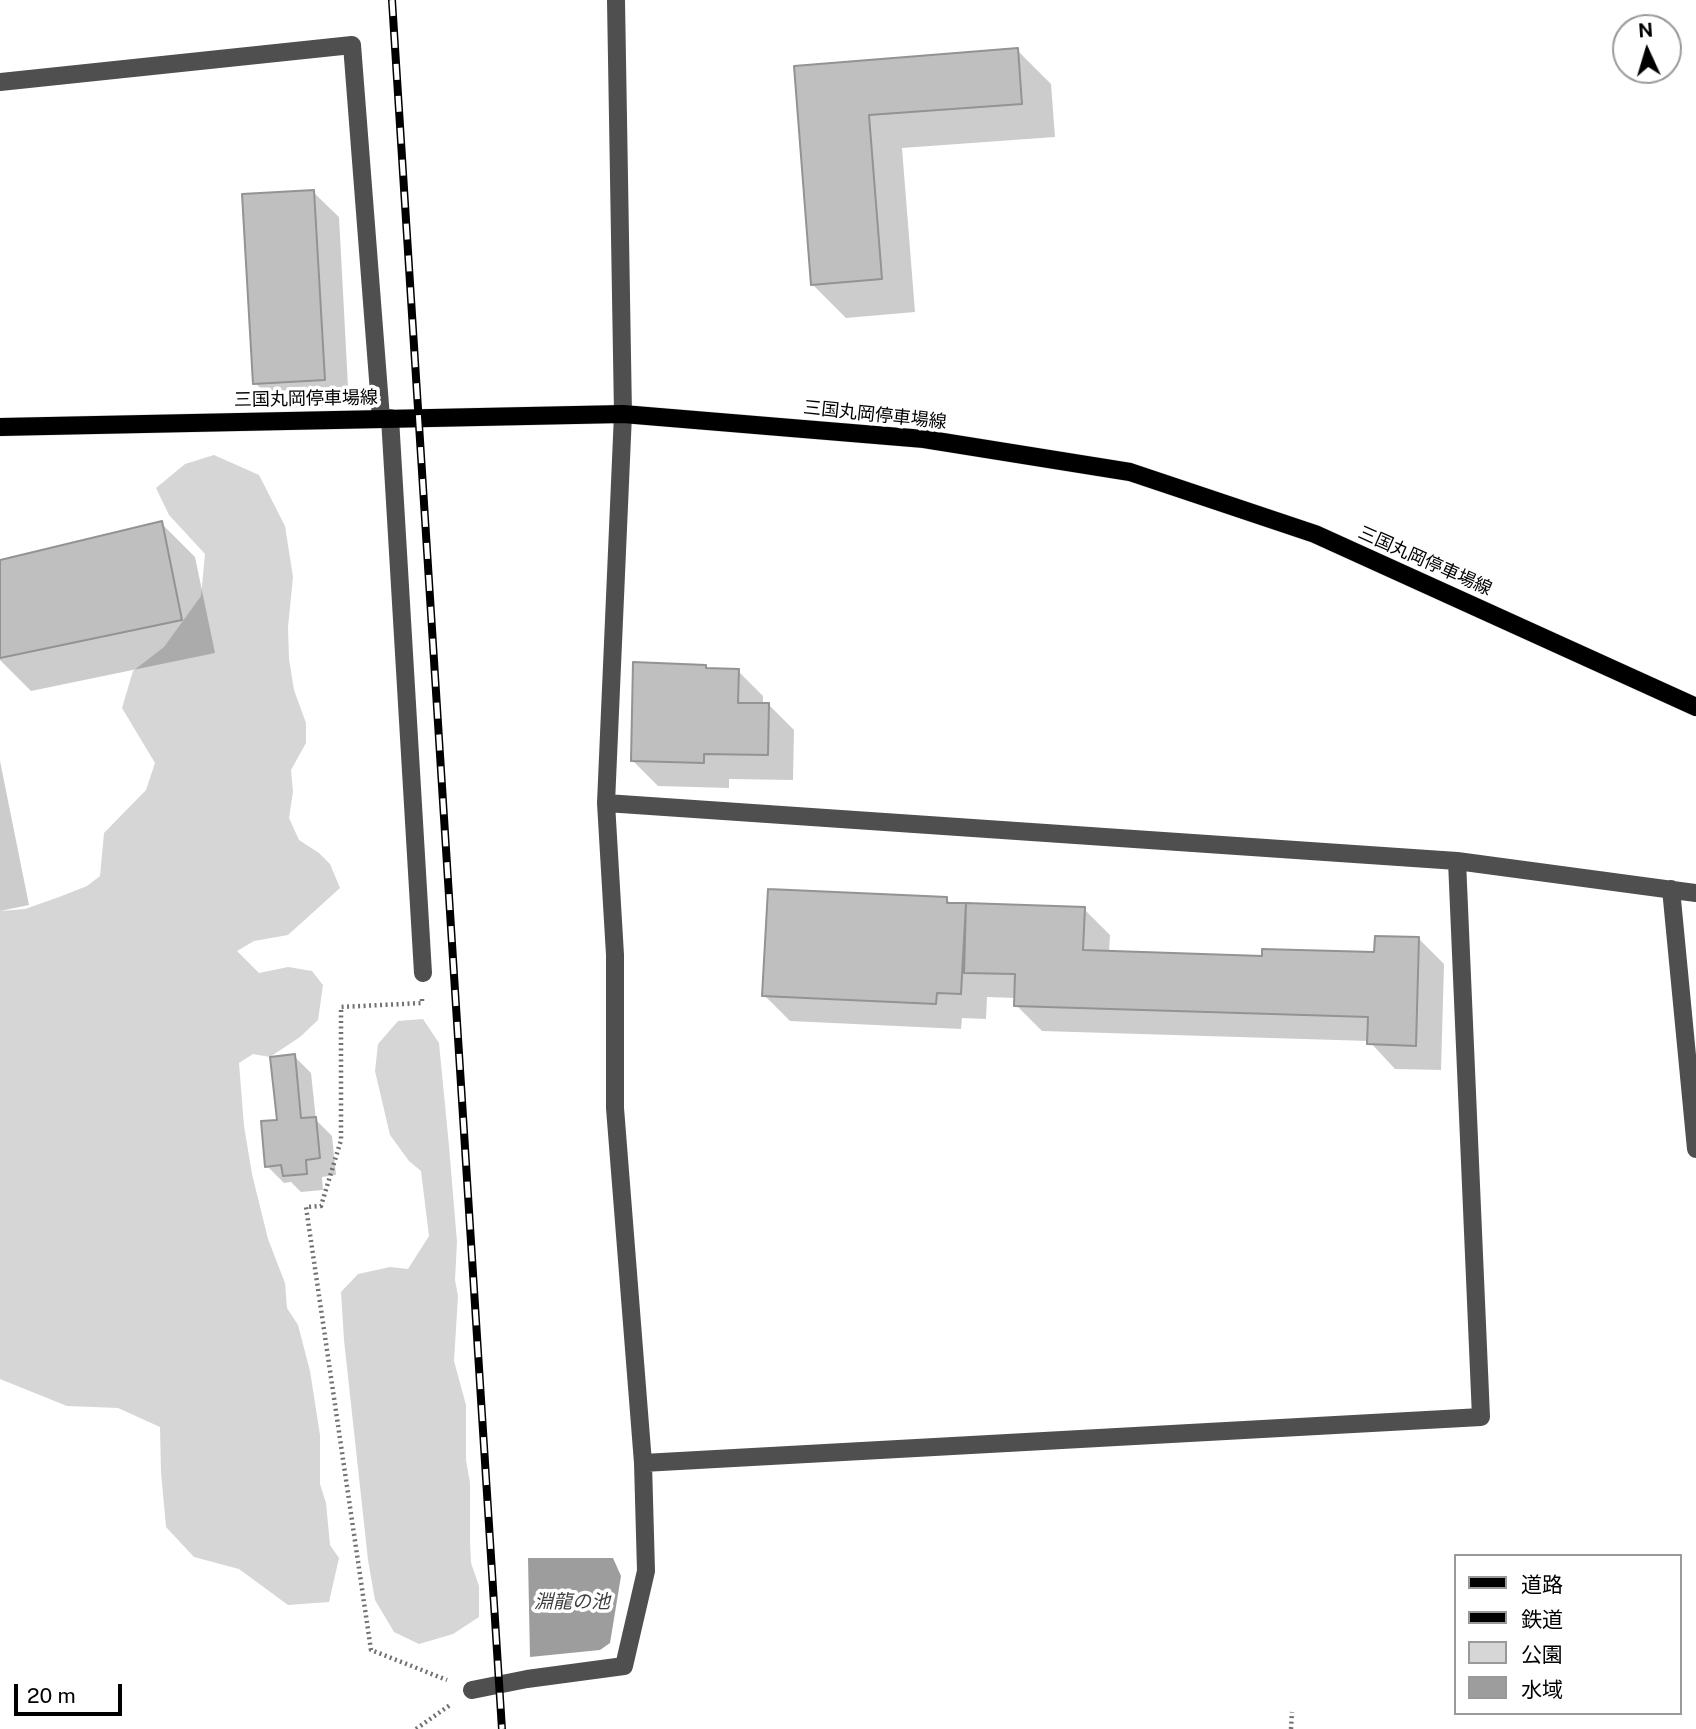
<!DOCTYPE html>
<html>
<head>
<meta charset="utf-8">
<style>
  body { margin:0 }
  #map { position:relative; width:1696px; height:1729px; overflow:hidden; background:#fff; font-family:"Public Sans","Noto Sans JP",sans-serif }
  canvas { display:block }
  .legend { position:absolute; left:1454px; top:1554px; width:228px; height:161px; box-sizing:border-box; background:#fff; border:2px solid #999; margin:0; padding:9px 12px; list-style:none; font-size:21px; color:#000 }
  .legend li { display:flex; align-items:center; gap:14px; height:35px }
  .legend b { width:35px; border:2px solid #999 }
  .north { position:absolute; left:1612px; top:14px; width:70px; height:70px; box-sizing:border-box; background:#fff; border:2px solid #999; border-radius:50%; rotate:356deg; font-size:19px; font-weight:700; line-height:28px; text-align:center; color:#000 }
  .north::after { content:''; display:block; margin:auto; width:24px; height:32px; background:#000; clip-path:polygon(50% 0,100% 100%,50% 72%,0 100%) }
  .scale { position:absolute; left:14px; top:1684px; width:108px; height:32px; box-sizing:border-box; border:4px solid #000; border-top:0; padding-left:9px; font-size:21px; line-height:24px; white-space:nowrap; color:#000; -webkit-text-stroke:5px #fff; paint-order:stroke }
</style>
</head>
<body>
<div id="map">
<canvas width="1696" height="1729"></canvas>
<ul class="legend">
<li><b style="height:9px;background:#000"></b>道路</li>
<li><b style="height:9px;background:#000"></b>鉄道</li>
<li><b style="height:19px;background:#d6d6d6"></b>公園</li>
<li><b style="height:19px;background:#9d9d9d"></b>水域</li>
</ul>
<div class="north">N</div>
<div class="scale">20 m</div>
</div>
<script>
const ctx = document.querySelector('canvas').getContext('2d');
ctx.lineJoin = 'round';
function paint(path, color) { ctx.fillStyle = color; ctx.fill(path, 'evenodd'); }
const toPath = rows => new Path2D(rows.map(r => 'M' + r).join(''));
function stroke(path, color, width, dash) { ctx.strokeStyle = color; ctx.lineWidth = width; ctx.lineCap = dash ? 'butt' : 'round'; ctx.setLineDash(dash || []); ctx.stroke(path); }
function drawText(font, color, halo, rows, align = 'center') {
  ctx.font = font + ' "Public Sans","Noto Sans JP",sans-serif'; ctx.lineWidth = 7; ctx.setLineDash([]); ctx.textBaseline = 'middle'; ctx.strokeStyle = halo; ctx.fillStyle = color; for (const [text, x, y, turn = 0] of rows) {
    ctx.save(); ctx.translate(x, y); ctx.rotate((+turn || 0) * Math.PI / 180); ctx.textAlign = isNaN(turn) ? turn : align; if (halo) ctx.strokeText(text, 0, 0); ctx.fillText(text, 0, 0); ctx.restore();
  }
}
const green = toPath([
  [214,455,259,475,285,526,293,577,288,627,289,659,294,690,306,723,306,743,291,770,293,792,289,818,299,840,319,853,330,864,340,888,288,935,254,941,237,951,259,973,288,967,312,971,323,985,318,1020,300,1037,270,1057,253,1054,239,1063,244,1126,252,1174,268,1239,285,1283,287,1308,298,1325,310,1371,320,1435,320,1484,326,1503,330,1545,339,1558,329,1602,288,1605,239,1569,194,1557,166,1527,161,1472,160,1427,118,1408,67,1406,0,1379,0,911,25,909,59,897,87,886,100,876,104,833,146,790,155,763,122,708,133,671,164,647,201,596,205,554,169,515,156,488,185,464],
  [423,1019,439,1043,449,1146,457,1242,455,1280,458,1296,454,1361,466,1405,466,1460,470,1483,470,1542,471,1563,479,1586,479,1617,453,1634,419,1644,394,1632,375,1600,368,1560,344,1340,341,1292,358,1274,390,1267,408,1269,429,1236,421,1171,409,1161,390,1135,375,1071,378,1044,398,1021]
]);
const water = toPath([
  [528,1558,613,1558,621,1576,610,1643,600,1650,530,1657]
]);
const shadow = toPath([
  [1017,50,1051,84,1055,137,902,148,915,312,846,318,812,284,796,67],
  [313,192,339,217,349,405,281,408,255,383],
  [161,523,195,557,215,653,31,691,0,660,0,561],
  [705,666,709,670,738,671,763,696,763,705,769,705,794,730,793,780,729,779,729,788,658,786,632,760],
  [0,761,29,905,0,911],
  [946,899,953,905,1084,909,1110,935,1109,953,1263,958,1375,954,1419,939,1444,964,1441,1070,1395,1069,1369,1041,1042,1031,1016,1005,1016,998,987,997,986,1019,962,1018,961,1029,790,1021,764,995],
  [294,1056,311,1073,316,1120,332,1136,336,1175,322,1177,323,1190,301,1192,291,1182,284,1183,267,1166]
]);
const building = toPath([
  [1018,48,1022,104,869,115,882,279,811,285,794,66,1018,48],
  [314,190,325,380,253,384,242,194,314,190],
  [162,521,182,620,0,658,0,560,162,521],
  [633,662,706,665,706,668,739,669,738,703,769,703,768,755,704,754,704,763,631,761,633,662],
  [768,889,947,897,947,903,966,903,961,994,937,993,936,1004,762,996,768,889],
  [966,903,1085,907,1083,950,1262,956,1262,949,1374,952,1375,936,1419,937,1416,1046,1367,1044,1368,1017,1014,1006,1015,974,964,973,966,903],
  [295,1054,301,1118,316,1117,320,1158,306,1160,307,1174,283,1176,281,1165,265,1167,261,1121,277,1120,270,1057,295,1054]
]);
const path = toPath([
  [422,999,422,1003,341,1007,341,1140,321,1206,306,1207,371,1650,447,1680],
  [416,1729,450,1705],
  [1291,1729,1292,1712]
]);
const minor = toPath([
  [616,0,623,414,606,803,615,955,615,1108,643,1463,1481,1417,1457,861],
  [0,82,352,45,381,418],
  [390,418,423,973],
  [606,803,1457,861,1696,893],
  [1671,889,1696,1149],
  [472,1690,527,1679,624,1666,646,1571,643,1463]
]);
const major = toPath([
  [0,427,623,414,924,439,1130,472,1315,534,1696,707]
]);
const rail = toPath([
  [392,0,502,1729]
]);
const streetNames = [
  ["三国丸岡停車場線",306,399,-1],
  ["三国丸岡停車場線",875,415,6],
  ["三国丸岡停車場線",1425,561,24]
];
const waterNames = [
  ["淵龍の池",572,1602]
];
paint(green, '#d6d6d6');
paint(water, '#9d9d9d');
paint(shadow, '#0003');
paint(building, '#bfbfbf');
stroke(building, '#939393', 2);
stroke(major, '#dbdbdb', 19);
stroke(path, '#717171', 4.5, [2, 3.5]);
stroke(minor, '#4f4f4f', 18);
stroke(major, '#000', 18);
stroke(rail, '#000', 8);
stroke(rail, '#fff', 5, [16]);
drawText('18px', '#000', '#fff', streetNames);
drawText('italic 19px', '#3e3e3e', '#fff', waterNames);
</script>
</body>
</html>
